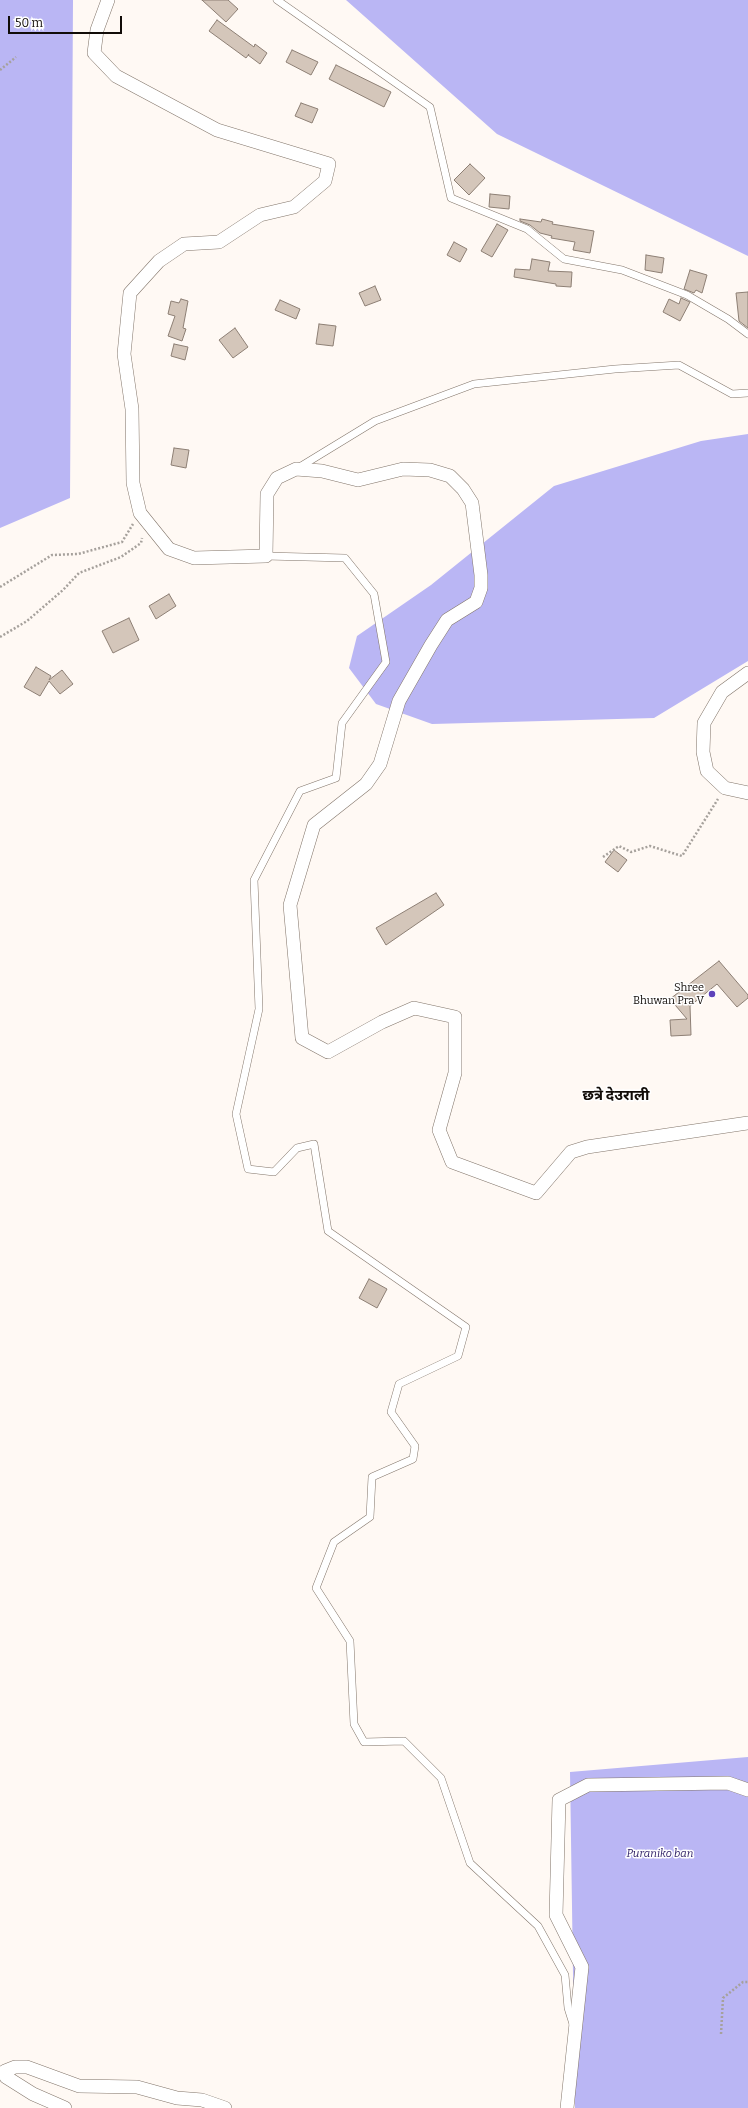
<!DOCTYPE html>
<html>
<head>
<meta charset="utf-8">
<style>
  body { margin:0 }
  #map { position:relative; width:748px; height:2108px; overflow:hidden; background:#fff9f4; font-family:Bitter,serif }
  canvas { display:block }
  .scale { position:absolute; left:8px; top:16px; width:114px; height:18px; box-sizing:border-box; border:2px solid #110c08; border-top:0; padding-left:5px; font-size:12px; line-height:14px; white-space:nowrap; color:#110c08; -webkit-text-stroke:3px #fff; paint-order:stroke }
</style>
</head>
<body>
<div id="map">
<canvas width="748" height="2108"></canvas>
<div class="scale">50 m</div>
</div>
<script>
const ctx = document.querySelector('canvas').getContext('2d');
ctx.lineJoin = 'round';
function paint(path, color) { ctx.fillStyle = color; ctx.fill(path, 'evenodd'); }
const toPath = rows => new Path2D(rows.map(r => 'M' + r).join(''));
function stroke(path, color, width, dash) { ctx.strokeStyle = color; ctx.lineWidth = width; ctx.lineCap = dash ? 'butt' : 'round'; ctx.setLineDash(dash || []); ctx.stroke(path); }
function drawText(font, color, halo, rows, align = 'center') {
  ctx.font = font + ' Bitter,"Noto Sans Devanagari",serif'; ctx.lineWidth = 3; ctx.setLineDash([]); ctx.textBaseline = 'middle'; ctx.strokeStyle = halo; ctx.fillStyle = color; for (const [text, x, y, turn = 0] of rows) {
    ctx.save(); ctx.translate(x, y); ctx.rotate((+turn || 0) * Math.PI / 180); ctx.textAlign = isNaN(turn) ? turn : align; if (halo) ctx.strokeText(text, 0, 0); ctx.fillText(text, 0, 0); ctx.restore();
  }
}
const forest = toPath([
  [0,0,73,0,70,498,0,528],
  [346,0,748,0,748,256,497,134],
  [748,434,748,661,654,718,432,724,376,704,349,668,357,636,431,585,554,486,701,441],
  [748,1757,748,2108,575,2108,570,1772]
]);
const building = toPath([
  [202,0,228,0,238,9,226,22,202,0],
  [217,20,254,47,255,44,267,53,260,64,248,55,249,54,246,58,209,31,217,20],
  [292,50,318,62,311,75,286,62,292,50],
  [336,65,391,92,384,107,329,79,336,65],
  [301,103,318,109,312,123,295,116,301,103],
  [470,164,485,178,469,195,454,180,470,164],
  [490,194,510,196,509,209,489,207,490,194],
  [520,219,541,222,542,219,553,222,552,224,594,231,590,253,573,250,575,242,551,238,552,236,540,233,530,225,520,221,520,219],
  [497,224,508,230,492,257,481,251,497,224],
  [454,242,467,249,460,262,447,255,454,242],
  [646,255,664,258,662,273,645,270,646,255],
  [532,259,550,262,548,271,572,272,571,287,556,286,556,284,514,277,515,269,530,270,532,259],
  [690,270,707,275,702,293,696,290,694,293,684,289,690,270],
  [375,286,381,300,365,306,359,293,375,286],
  [748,292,748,328,739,321,736,293,748,292],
  [681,298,690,302,680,321,663,312,669,299,679,304,681,298],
  [181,299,188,301,183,328,186,329,182,341,168,336,175,316,168,314,171,301,179,303,181,299],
  [280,300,300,309,296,319,275,310,280,300],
  [319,324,336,326,333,346,316,344,319,324],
  [235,328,248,347,233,358,219,340,235,328],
  [174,344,188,347,185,360,171,356,174,344],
  [174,448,189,450,186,468,171,465,174,448],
  [169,594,176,606,156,619,149,606,169,594],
  [129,618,139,640,113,653,102,631,129,618],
  [36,667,51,676,49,680,62,670,73,684,60,694,49,681,40,696,24,687,36,667],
  [614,850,627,860,618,872,605,862,614,850],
  [436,893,444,905,386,945,376,928,436,893],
  [719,961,748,995,748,998,737,1007,717,984,690,1006,691,1035,671,1036,670,1020,687,1019,670,999,719,961],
  [369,1279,387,1289,377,1308,359,1298,369,1279]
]);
const path = toPath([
  [0,70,16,57],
  [0,587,52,555,78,554,122,542,133,524],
  [0,637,27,621,63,590,79,573,121,557,141,543,142,538],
  [603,857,619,846,631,852,650,846,682,856,718,799],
  [721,2034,723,1998,743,1982,748,1982]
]);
const lane = toPath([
  [277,0,430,107,451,198,527,229,564,259,622,270,687,295,728,319,748,334],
  [298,468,375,421,474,384,615,369,679,365,732,394,748,393],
  [266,556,345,558,374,594,386,662,342,723,336,778,300,791,254,880,259,1009,236,1114,248,1169,274,1172,297,1148,314,1144,328,1231,466,1327,458,1356,399,1384,391,1412,415,1446,413,1459,372,1477,370,1517,334,1542,316,1588,350,1641,354,1724,364,1742,404,1741,441,1778,470,1863,538,1926,565,1975,568,2008,573,2024]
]);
const street = toPath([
  [108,0,97,30,94,53,116,76,217,130,329,164,325,181,294,207,260,215,219,242,184,244,159,261,130,293,124,354,132,409,133,483,140,513,169,549,194,558,266,556,267,494,277,478,296,469,322,471,358,480,403,469,430,470,450,476,463,489,472,503,481,575,481,588,476,602,447,620,431,645,399,701,380,764,366,784,314,825,290,905,302,1038,328,1052,382,1022,414,1008,455,1017,455,1073,439,1130,452,1162,536,1193,571,1152,587,1147,748,1123],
  [748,673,722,692,704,723,703,752,707,771,725,788,748,793],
  [65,2108,33,2094,6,2077,5,2071,15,2067,27,2067,79,2086,137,2087,177,2098,202,2100,225,2108],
  [567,2108,582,1967,556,1915,559,1800,588,1785,728,1783,748,1790]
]);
const markers = [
  [712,994,4,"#5d42ba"]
];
const poiNames = [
  ["Shree",704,988],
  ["Bhuwan Pra V",704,1001]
];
const parkNames = [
  ["Puraniko ban",660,1854]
];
const districtNames = [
  ["छत्रे देउराली",616,1096]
];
paint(forest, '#bab6f4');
paint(building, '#d4c6ba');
stroke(building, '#8d7f74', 1);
stroke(lane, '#82756a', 8);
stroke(street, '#82756a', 14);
stroke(path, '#a6a19c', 2.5, [2, 2]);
stroke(lane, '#fff', 7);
stroke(street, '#fff', 13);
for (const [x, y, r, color] of markers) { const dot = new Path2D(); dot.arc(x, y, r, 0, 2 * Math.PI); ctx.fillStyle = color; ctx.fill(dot); stroke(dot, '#fff', 1.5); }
drawText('11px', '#110c08', '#fff', poiNames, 'right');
drawText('italic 11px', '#312268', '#fff', parkNames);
drawText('bold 15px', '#110c08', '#fff', districtNames);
</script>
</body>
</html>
